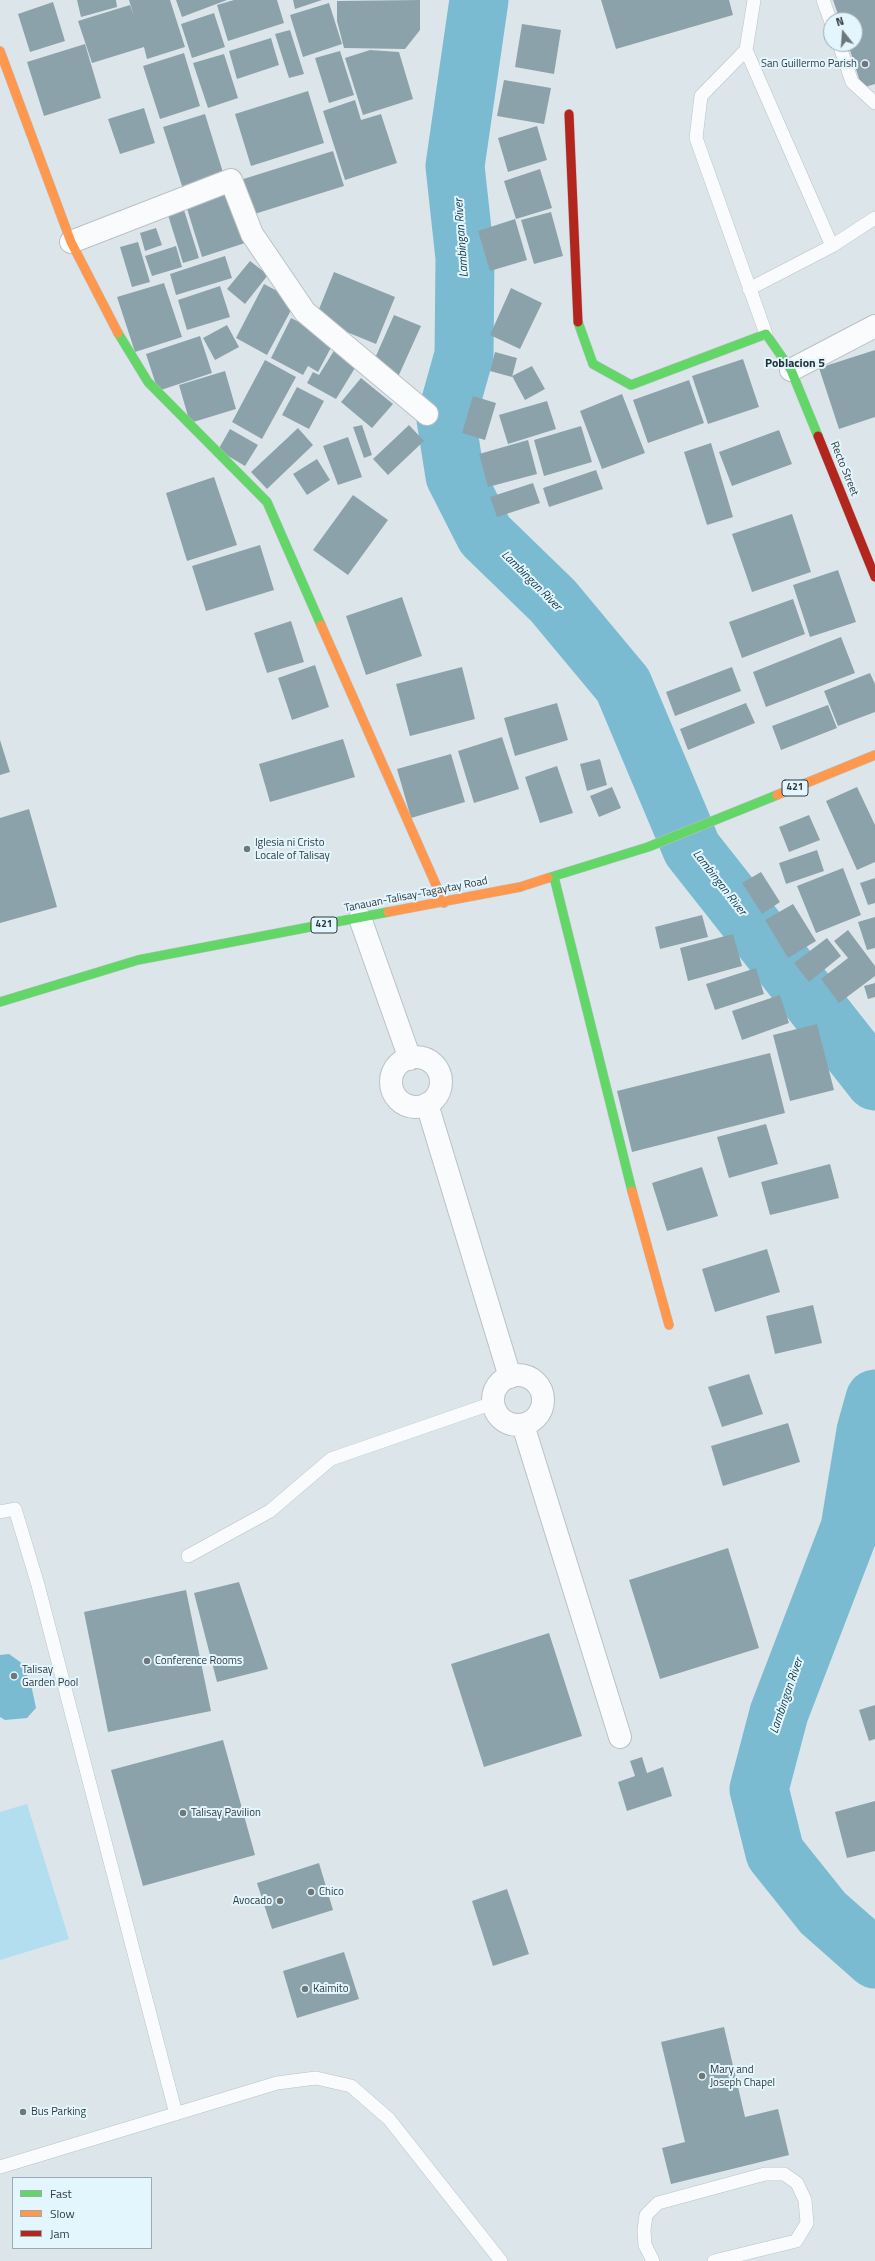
<!DOCTYPE html>
<html>
<head>
<meta charset="utf-8">
<style>
  body { margin:0 }
  #map { position:relative; width:875px; height:2261px; overflow:hidden; background:#dce6ea; font-family:"Titillium Web",sans-serif }
  canvas { display:block }
  .legend { position:absolute; left:12px; top:2177px; width:140px; height:72px; box-sizing:border-box; background:#e3f6fe; border:1px solid #9dabb1; margin:0; padding:5px 7px; list-style:none; font-size:12px; color:#333b3e }
  .legend li { display:flex; align-items:center; gap:8px; height:20px }
  .legend b { width:20px; border:1px solid #9dabb1 }
  .north { position:absolute; left:823px; top:12px; width:40px; height:40px; box-sizing:border-box; background:#e3f6fe; border:1px solid #9dabb1; border-radius:50%; rotate:343deg; font-size:11px; font-weight:700; line-height:16px; text-align:center; color:#333b3e }
  .north::after { content:''; display:block; margin:auto; width:14px; height:18px; background:#6e777a; clip-path:polygon(50% 0,100% 100%,50% 72%,0 100%) }
</style>
</head>
<body>
<div id="map">
<canvas width="875" height="2261"></canvas>
<ul class="legend">
<li><b style="height:5px;background:#63d668"></b>Fast</li>
<li><b style="height:5px;background:#ff974d"></b>Slow</li>
<li><b style="height:5px;background:#b3261e"></b>Jam</li>
</ul>
<div class="north">N</div>
</div>
<script>
const ctx = document.querySelector('canvas').getContext('2d');
ctx.lineJoin = 'round';
function paint(path, color) { ctx.fillStyle = color; ctx.fill(path, 'evenodd'); }
const toPath = rows => new Path2D(rows.map(r => 'M' + r).join(''));
function stroke(path, color, width, dash) { ctx.strokeStyle = color; ctx.lineWidth = width; ctx.lineCap = dash ? 'butt' : 'round'; ctx.setLineDash(dash || []); ctx.stroke(path); }
function drawText(font, color, halo, rows, align = 'center') {
  ctx.font = font + ' "Titillium Web",sans-serif'; ctx.lineWidth = 4; ctx.setLineDash([]); ctx.textBaseline = 'middle'; ctx.strokeStyle = halo; ctx.fillStyle = color; for (const [text, x, y, turn = 0] of rows) {
    ctx.save(); ctx.translate(x, y); ctx.rotate((+turn || 0) * Math.PI / 180); ctx.textAlign = isNaN(turn) ? turn : align; if (halo) ctx.strokeText(text, 0, 0); ctx.fillText(text, 0, 0); ctx.restore();
  }
}
const green = toPath([
  [27,1804,69,1939,0,1960,0,1812]
]);
const water = toPath([
  [9,1654,23,1664,32,1689,36,1708,27,1718,5,1720,0,1717,0,1655]
]);
const river = toPath([
  [479,0,455,166,465,258,464,355,446,419,455,476,485,535,553,601,623,685,692,849,875,1081],
  [875,1399,866,1431,850,1528,779,1713,759,1789,775,1853,823,1913,875,1959]
]);
const building = toPath([
  [77,0,116,0,117,7,81,17],
  [129,0,170,0,185,47,147,59,144,47,92,63,78,21,130,5,134,16],
  [176,0,227,0,182,17],
  [234,0,277,0,284,23,228,41,217,5],
  [293,0,322,0,295,9],
  [420,0,420,30,405,49,344,48,337,21,337,1],
  [601,0,729,0,733,15,616,49],
  [833,0,875,0,875,84,862,88,848,44,855,44,855,20,840,20],
  [53,2,65,41,30,52,18,14],
  [329,3,342,44,303,57,290,15],
  [214,13,225,47,192,58,181,24],
  [522,24,561,30,554,74,515,67],
  [290,30,304,74,289,78,275,34],
  [271,38,279,65,237,79,229,51],
  [85,44,101,98,44,116,27,62],
  [370,50,399,52,413,99,363,115,345,58],
  [340,51,354,95,329,103,315,58],
  [184,53,200,106,160,119,143,66],
  [224,54,238,98,208,108,193,63],
  [504,80,551,88,544,124,497,116],
  [308,91,324,143,251,166,235,114],
  [355,100,361,120,381,114,397,163,345,180,323,111],
  [144,108,155,143,120,154,108,119],
  [205,114,225,179,184,192,163,127],
  [537,126,547,160,508,172,498,138],
  [333,151,344,186,248,216,237,181],
  [540,169,552,208,516,219,504,181],
  [227,185,245,243,202,257,184,199],
  [184,210,199,258,183,263,168,215],
  [551,212,563,256,534,264,521,220],
  [515,219,527,260,490,271,478,231],
  [156,228,162,245,145,251,140,233],
  [138,242,150,282,132,287,120,247],
  [176,246,182,267,152,276,145,256],
  [225,256,232,278,176,295,170,274],
  [250,261,268,275,245,304,227,289],
  [334,272,395,297,376,344,315,319],
  [164,283,182,337,135,352,117,297],
  [264,284,296,301,267,355,236,338],
  [220,286,230,317,187,330,178,300],
  [511,288,542,303,520,349,490,335],
  [394,315,421,326,398,377,372,365],
  [291,318,335,340,318,372,308,366,303,375,271,358],
  [227,325,239,347,215,360,203,338],
  [200,336,212,373,158,391,146,354],
  [335,349,358,363,336,399,307,383,313,372,319,375],
  [875,350,875,417,839,429,819,368],
  [495,352,517,358,512,377,490,371],
  [743,359,759,407,708,424,692,376],
  [265,360,296,377,262,439,232,422],
  [532,366,545,389,525,400,512,376],
  [225,371,236,409,190,423,179,385],
  [361,378,393,404,372,428,341,402],
  [689,380,704,423,648,443,633,400],
  [297,387,324,401,309,429,282,415],
  [622,394,645,453,602,469,580,411],
  [473,396,496,403,485,440,462,433],
  [547,401,556,429,508,444,499,415],
  [362,425,372,455,364,458,353,427],
  [409,425,424,441,388,475,373,459],
  [581,426,592,462,544,476,534,440],
  [298,428,313,445,267,489,251,472],
  [230,429,258,445,245,466,218,450],
  [779,430,792,464,732,486,719,452],
  [348,437,362,477,338,485,323,446],
  [528,440,537,474,488,487,479,454],
  [711,443,733,517,707,525,684,452],
  [317,459,330,480,307,495,293,474],
  [596,470,603,489,549,507,543,488],
  [214,477,237,545,187,561,166,493],
  [533,483,540,503,497,517,490,497],
  [353,495,388,520,348,575,313,550],
  [792,514,811,572,752,592,732,534],
  [260,545,274,590,206,611,192,566],
  [838,570,856,622,810,637,793,585],
  [402,597,422,656,366,675,346,616],
  [793,599,805,634,742,658,729,622],
  [291,621,304,662,267,673,254,633],
  [841,637,855,673,766,707,753,672],
  [315,665,329,707,292,720,278,678],
  [462,667,475,719,410,736,396,684],
  [732,667,741,691,675,716,666,692],
  [870,673,875,684,875,712,838,726,824,691],
  [557,703,568,740,515,756,504,718],
  [746,703,755,723,688,750,680,729],
  [828,705,837,728,781,750,772,726],
  [502,737,519,789,474,803,458,751],
  [343,739,355,777,270,802,259,764],
  [0,740,10,772,0,775],
  [451,754,465,802,411,818,397,769],
  [600,759,607,785,587,791,580,764],
  [557,766,573,813,540,823,525,777],
  [612,787,621,808,599,817,590,796],
  [857,787,875,825,875,862,857,870,826,801],
  [29,809,57,907,0,923,0,818],
  [809,815,820,840,789,852,779,827],
  [817,850,824,871,786,884,779,863],
  [843,868,861,915,816,933,797,886],
  [761,872,780,902,762,914,742,883],
  [875,878,875,903,868,905,860,883],
  [793,904,816,941,788,958,765,920],
  [702,915,708,937,660,949,655,927],
  [875,917,875,948,867,950,858,922],
  [848,930,875,966,875,976,839,1003,821,979,848,958,834,941],
  [733,934,742,966,688,981,680,948],
  [827,938,841,956,809,982,794,963],
  [756,968,764,994,715,1010,706,984],
  [875,983,875,997,868,999,864,986],
  [780,995,789,1023,742,1040,732,1011],
  [817,1024,834,1090,790,1101,773,1035],
  [770,1053,785,1113,632,1152,617,1091],
  [766,1124,778,1164,729,1178,717,1137],
  [830,1164,839,1198,770,1215,761,1182],
  [702,1167,718,1216,667,1231,652,1183],
  [767,1249,780,1292,715,1312,702,1269],
  [813,1305,822,1343,775,1354,766,1316],
  [749,1374,763,1414,722,1427,708,1387],
  [788,1423,800,1462,723,1486,711,1446],
  [728,1548,759,1648,660,1679,629,1580],
  [239,1582,268,1669,217,1682,194,1593],
  [186,1590,211,1711,108,1732,84,1612],
  [549,1633,582,1736,484,1767,451,1664],
  [875,1705,875,1739,869,1741,859,1710],
  [223,1740,255,1855,143,1886,111,1770],
  [642,1757,647,1773,663,1767,672,1796,627,1811,618,1782,635,1776,630,1761],
  [875,1801,875,1851,847,1858,835,1812],
  [319,1863,333,1910,272,1929,257,1883],
  [507,1889,529,1954,493,1966,472,1901],
  [344,1952,359,1999,297,2018,283,1971],
  [724,2027,745,2117,778,2109,789,2155,671,2184,662,2148,685,2142,661,2042]
]);
const lane = toPath([
  [754,0,746,50,701,96,696,138,766,334],
  [823,0,831,22],
  [839,44,852,82,875,103],
  [746,50,832,246,749,289],
  [832,246,875,218],
  [0,1512,15,1509,38,1585,176,2114],
  [188,1556,270,1511,331,1459,493,1403],
  [0,2167,277,2083,316,2078,351,2086,389,2119,501,2261],
  [653,2261,645,2245,644,2230,646,2215,658,2203,765,2174,784,2174,797,2183,805,2200,807,2223,796,2241,714,2261]
]);
const street = toPath([
  [71,242,231,180,252,234,305,312,427,414],
  [791,370,875,326],
  [360,918,410,1059],
  '391 1082a25 25 0 1 1 50 0a25 25 0 1 1-50 0Z',
  [427,1104,510,1377],
  '493 1400a25 25 0 1 1 50 0a25 25 0 1 1-50 0Z',
  [523,1425,620,1737]
]);
const fast = toPath([
  [578,322,593,364,631,385,766,334,791,370,818,436],
  [118,333,148,382,267,502,321,625],
  [554,877,632,1191],
  [548,878,648,847,777,795],
  [0,1002,138,960,388,912]
]);
const slow = toPath([
  [0,51,71,242,118,333],
  [321,625,444,903],
  [777,795,875,755],
  [388,912,520,887,548,878],
  [632,1191,669,1325]
]);
const jam = toPath([
  [569,114,578,322],
  [818,436,875,577]
]);
const markers = [
  [865,64,4,"#6e777a"],
  [247,849,4,"#6e777a"],
  [147,1661,4,"#6e777a"],
  [14,1676,4,"#6e777a"],
  [183,1813,4,"#6e777a"],
  [311,1892,4,"#6e777a"],
  [280,1901,4,"#6e777a"],
  [305,1989,4,"#6e777a"],
  [702,2076,4,"#6e777a"],
  [23,2112,4,"#6e777a"]
];
const shields = [
  [795,788,26],
  [324,925,26]
];
const shieldNames = [
  ["421",795,788],
  ["421",324,925]
];
const poiNames = [
  ["San Guillermo Parish",857,64,"right"],
  ["Iglesia ni Cristo",255,843],
  ["Locale of Talisay",255,856],
  ["Conference Rooms",155,1661],
  ["Talisay",22,1670],
  ["Garden Pool",22,1683],
  ["Talisay Pavilion",191,1813],
  ["Chico",319,1892],
  ["Avocado",272,1901,"right"],
  ["Kaimito",313,1989],
  ["Mary and",710,2070],
  ["Joseph Chapel",710,2083],
  ["Bus Parking",31,2112]
];
const streetNames = [
  ["Recto Street",844,469,68],
  ["Tanauan-Talisay-Tagaytay Road",416,895,-11]
];
const waterNames = [
  ["Lambingan River",462,238,-94],
  ["Lambingan River",531,581,45],
  ["Lambingan River",719,883,52],
  ["Lambingan River",787,1696,-71]
];
const neighbourhoodNames = [
  ["Poblacion 5",795,364]
];
paint(green, '#b2def0');
paint(water, '#7bbbd2');
stroke(river, '#7bbbd2', 59);
paint(building, '#8ca2aa');
stroke(lane, '#bac1c5', 14);
stroke(street, '#bac1c5', 24);
stroke(fast, '#bac1c5', 10);
stroke(slow, '#bac1c5', 10);
stroke(jam, '#bac1c5', 10);
stroke(lane, '#fafbfc', 13);
stroke(street, '#fafbfc', 22);
stroke(fast, '#63d668', 9);
stroke(slow, '#ff974d', 9);
stroke(jam, '#b3261e', 9);
for (const [x, y, r, color] of markers) { const dot = new Path2D(); dot.arc(x, y, r, 0, 2 * Math.PI); ctx.fillStyle = color; ctx.fill(dot); stroke(dot, '#e3f6fe', 1.5); }
for (const [x, y, w] of shields) { const box = new Path2D(); box.roundRect(x - w / 2, y - 8, w, 16, 3); ctx.fillStyle = '#e3f6fe'; ctx.fill(box); stroke(box, '#333b3e', 1); }
drawText('bold 10px', '#333b3e', null, shieldNames);
drawText('11px', '#333b3e', '#e3f6fe', poiNames, 'left');
drawText('11px', '#333b3e', '#e3f6fe', streetNames);
drawText('italic 12px', '#0f3745', '#e3f6fe', waterNames);
drawText('bold 12px', '#223137', '#e3f6fe', neighbourhoodNames);
</script>
</body>
</html>
